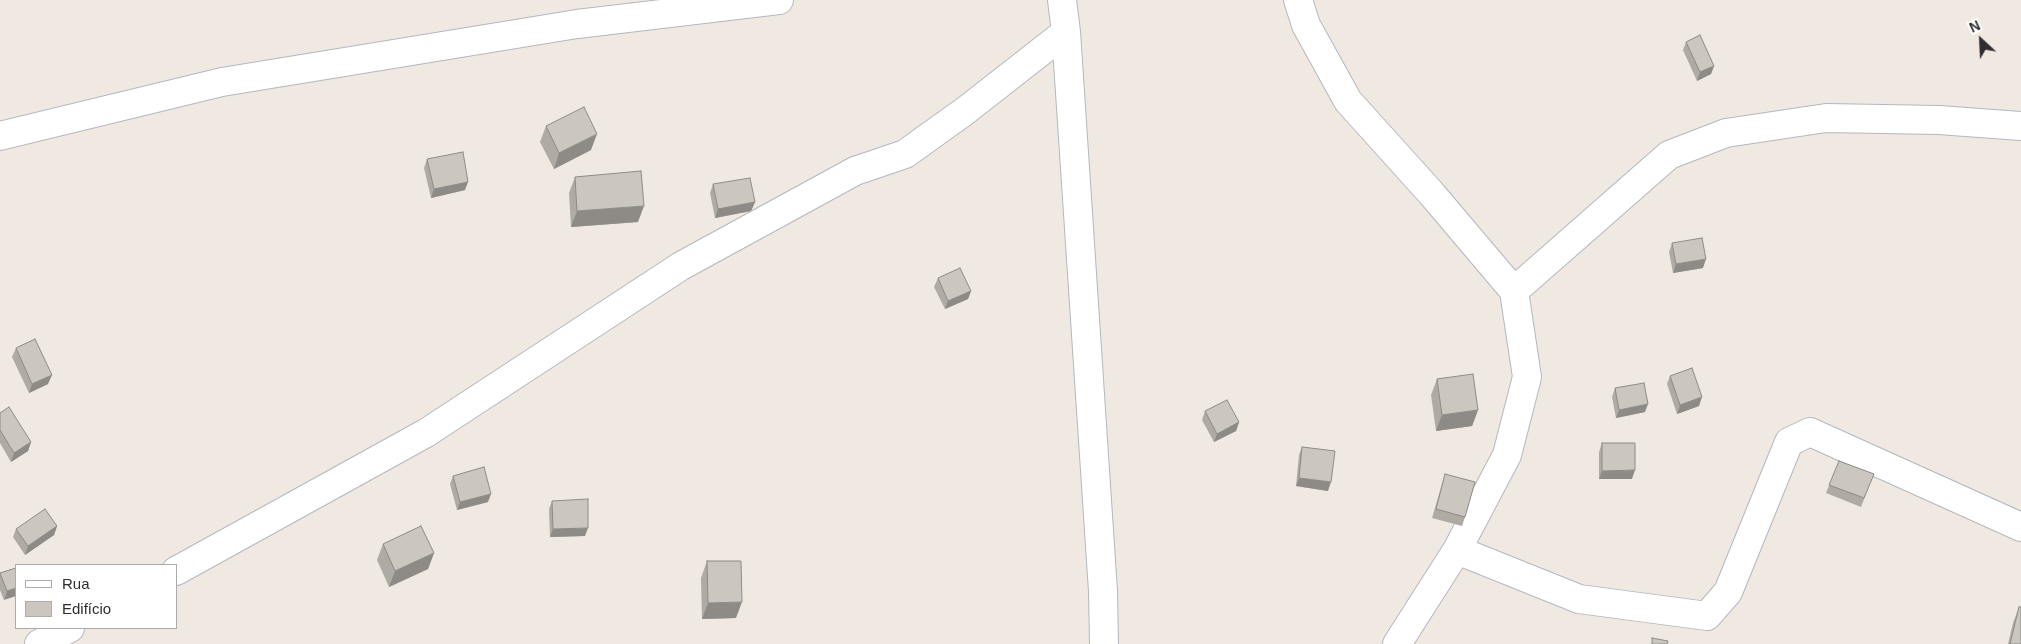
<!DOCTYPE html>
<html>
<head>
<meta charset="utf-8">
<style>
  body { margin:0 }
  #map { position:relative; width:2021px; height:644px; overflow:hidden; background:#efe9e1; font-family:Arial,sans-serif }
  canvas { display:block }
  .legend { position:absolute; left:15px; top:564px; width:162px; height:65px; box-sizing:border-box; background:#fff; border:1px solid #ababab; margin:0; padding:6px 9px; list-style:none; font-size:15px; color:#2e2e2e }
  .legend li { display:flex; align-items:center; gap:10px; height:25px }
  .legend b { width:25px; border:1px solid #ababab }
  .north { position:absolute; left:1956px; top:15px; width:50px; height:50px; -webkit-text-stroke:4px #fff; paint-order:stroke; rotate:335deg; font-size:14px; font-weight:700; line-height:20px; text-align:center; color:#2e2e2e }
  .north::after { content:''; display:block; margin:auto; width:18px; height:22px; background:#2e2e2e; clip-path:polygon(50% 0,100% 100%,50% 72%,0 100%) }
</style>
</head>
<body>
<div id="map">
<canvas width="2021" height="644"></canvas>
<ul class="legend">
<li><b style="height:6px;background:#fff"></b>Rua</li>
<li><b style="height:14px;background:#cbc7bf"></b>Edifício</li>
</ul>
<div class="north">N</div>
</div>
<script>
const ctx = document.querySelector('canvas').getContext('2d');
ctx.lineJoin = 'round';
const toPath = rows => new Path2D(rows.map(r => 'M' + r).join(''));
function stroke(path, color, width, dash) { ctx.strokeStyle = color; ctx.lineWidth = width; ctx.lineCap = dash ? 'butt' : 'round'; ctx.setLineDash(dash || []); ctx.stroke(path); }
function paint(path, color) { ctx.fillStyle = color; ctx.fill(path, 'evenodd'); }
const minor = toPath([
  [1062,0,1066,32,1103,591,1104,644],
  [1298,0,1306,25,1348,101,1431,193,1514,291,1527,377,1507,455,1457,550,1397,644],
  [0,136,222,82,577,24,779,0],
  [1514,291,1669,155,1726,133,1826,118,1939,120,2021,126],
  [1457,550,1579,599,1707,616,1728,592,1789,442,1810,432,2021,527],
  [176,571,426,433,681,266,855,171,905,154,965,111,1066,32],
  [39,644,70,628]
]);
const wall = toPath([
  [1686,42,1714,66,1711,74,1697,81,1683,50],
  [546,126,591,150,554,169,540,142],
  [427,159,465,190,431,198,424,168],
  [575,177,638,222,571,227,569,193],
  [713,184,755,202,751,211,715,218,710,193],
  [1672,243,1703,268,1673,273,1669,252],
  [938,278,971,291,968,299,945,309,934,287],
  [16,348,48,384,29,393,12,357],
  [1670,376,1699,406,1677,414,1667,384],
  [1437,379,1478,410,1472,426,1436,431,1431,395],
  [1615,388,1645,412,1616,418,1612,397],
  [1205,411,1239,422,1236,431,1214,442,1202,420],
  [0,413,31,442,28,451,11,462,0,443],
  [1602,443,1632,479,1599,479,1599,452],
  [1302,447,1328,491,1296,486,1299,455],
  [1839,461,1874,474,1861,507,1826,493],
  [1445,474,1465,517,1462,526,1432,518],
  [453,476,488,502,457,510,450,484],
  [552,501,585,536,550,537,549,509],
  [57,526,54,535,25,555,13,537,16,529],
  [383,544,434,553,428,569,389,587,377,560],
  [707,561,736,618,702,619,701,578],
  [16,568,4,600,0,590,0,573],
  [2019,607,2021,644,2008,644,2013,623]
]);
const shadedWall = toPath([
  [1714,66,1711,74,1697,81,1700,72],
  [597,134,591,150,554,169,559,153],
  [468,182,465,190,431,198,434,189],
  [755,202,751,211,715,218,718,209],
  [644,206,638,222,571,227,577,211],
  [1706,259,1703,268,1673,273,1676,264],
  [971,291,968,299,945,309,948,301],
  [52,375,48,384,29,393,32,384],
  [1702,397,1699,406,1677,414,1680,405],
  [1648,404,1645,412,1616,418,1619,410],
  [1478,410,1472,426,1436,431,1442,415],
  [1239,422,1236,431,1214,442,1217,434],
  [31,442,28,451,11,462,14,453],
  [1635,470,1632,479,1599,479,1602,471],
  [1299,478,1331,482,1328,491,1296,486],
  [491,494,488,502,457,510,460,502],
  [57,526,54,535,25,555,28,546],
  [588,528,585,536,550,537,553,529],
  [434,553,428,569,389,587,395,571],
  [16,588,16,596,4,600,7,591],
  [742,602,736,618,702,619,708,603]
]);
const building = toPath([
  [1700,35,1714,66,1700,72,1686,42,1700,35],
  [584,107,597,134,559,153,546,126,584,107],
  [463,152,468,182,434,189,427,159,463,152],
  [641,171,644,206,577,211,575,177,641,171],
  [750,178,755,202,718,209,713,184,750,178],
  [1702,238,1706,259,1676,264,1672,243,1702,238],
  [960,268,971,291,948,301,938,278,960,268],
  [35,339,52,375,32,384,16,348,35,339],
  [1692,368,1702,397,1680,405,1670,376,1692,368],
  [1473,374,1478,410,1442,415,1437,379,1473,374],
  [1644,383,1648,404,1619,410,1615,388,1644,383],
  [1227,400,1239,422,1217,434,1205,411,1227,400],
  [9,407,31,442,14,453,0,430,0,413,9,407],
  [1602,443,1635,443,1635,470,1602,471,1602,443],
  [1302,447,1335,451,1331,482,1299,478,1302,447],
  [1839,461,1874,474,1864,498,1829,485,1839,461],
  [484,467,491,494,460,502,453,476,484,467],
  [1445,474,1475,482,1465,517,1436,509,1445,474],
  [588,499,588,528,553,529,552,501,588,499],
  [45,509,57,526,28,546,16,529,45,509],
  [421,526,434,553,395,571,383,544,421,526],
  [707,561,741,561,742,602,708,603,707,561],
  [16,568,16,588,7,591,0,573,16,568],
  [2019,607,2021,607,2021,644,2010,644,2019,607],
  [1652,638,1668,641,1667,644,1652,644,1652,638]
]);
stroke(minor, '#b4b7c1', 30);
stroke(minor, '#fff', 28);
paint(wall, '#afaba4');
paint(shadedWall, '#8e8b86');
paint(building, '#cbc7bf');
stroke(building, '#8e8b86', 1);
</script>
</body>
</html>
